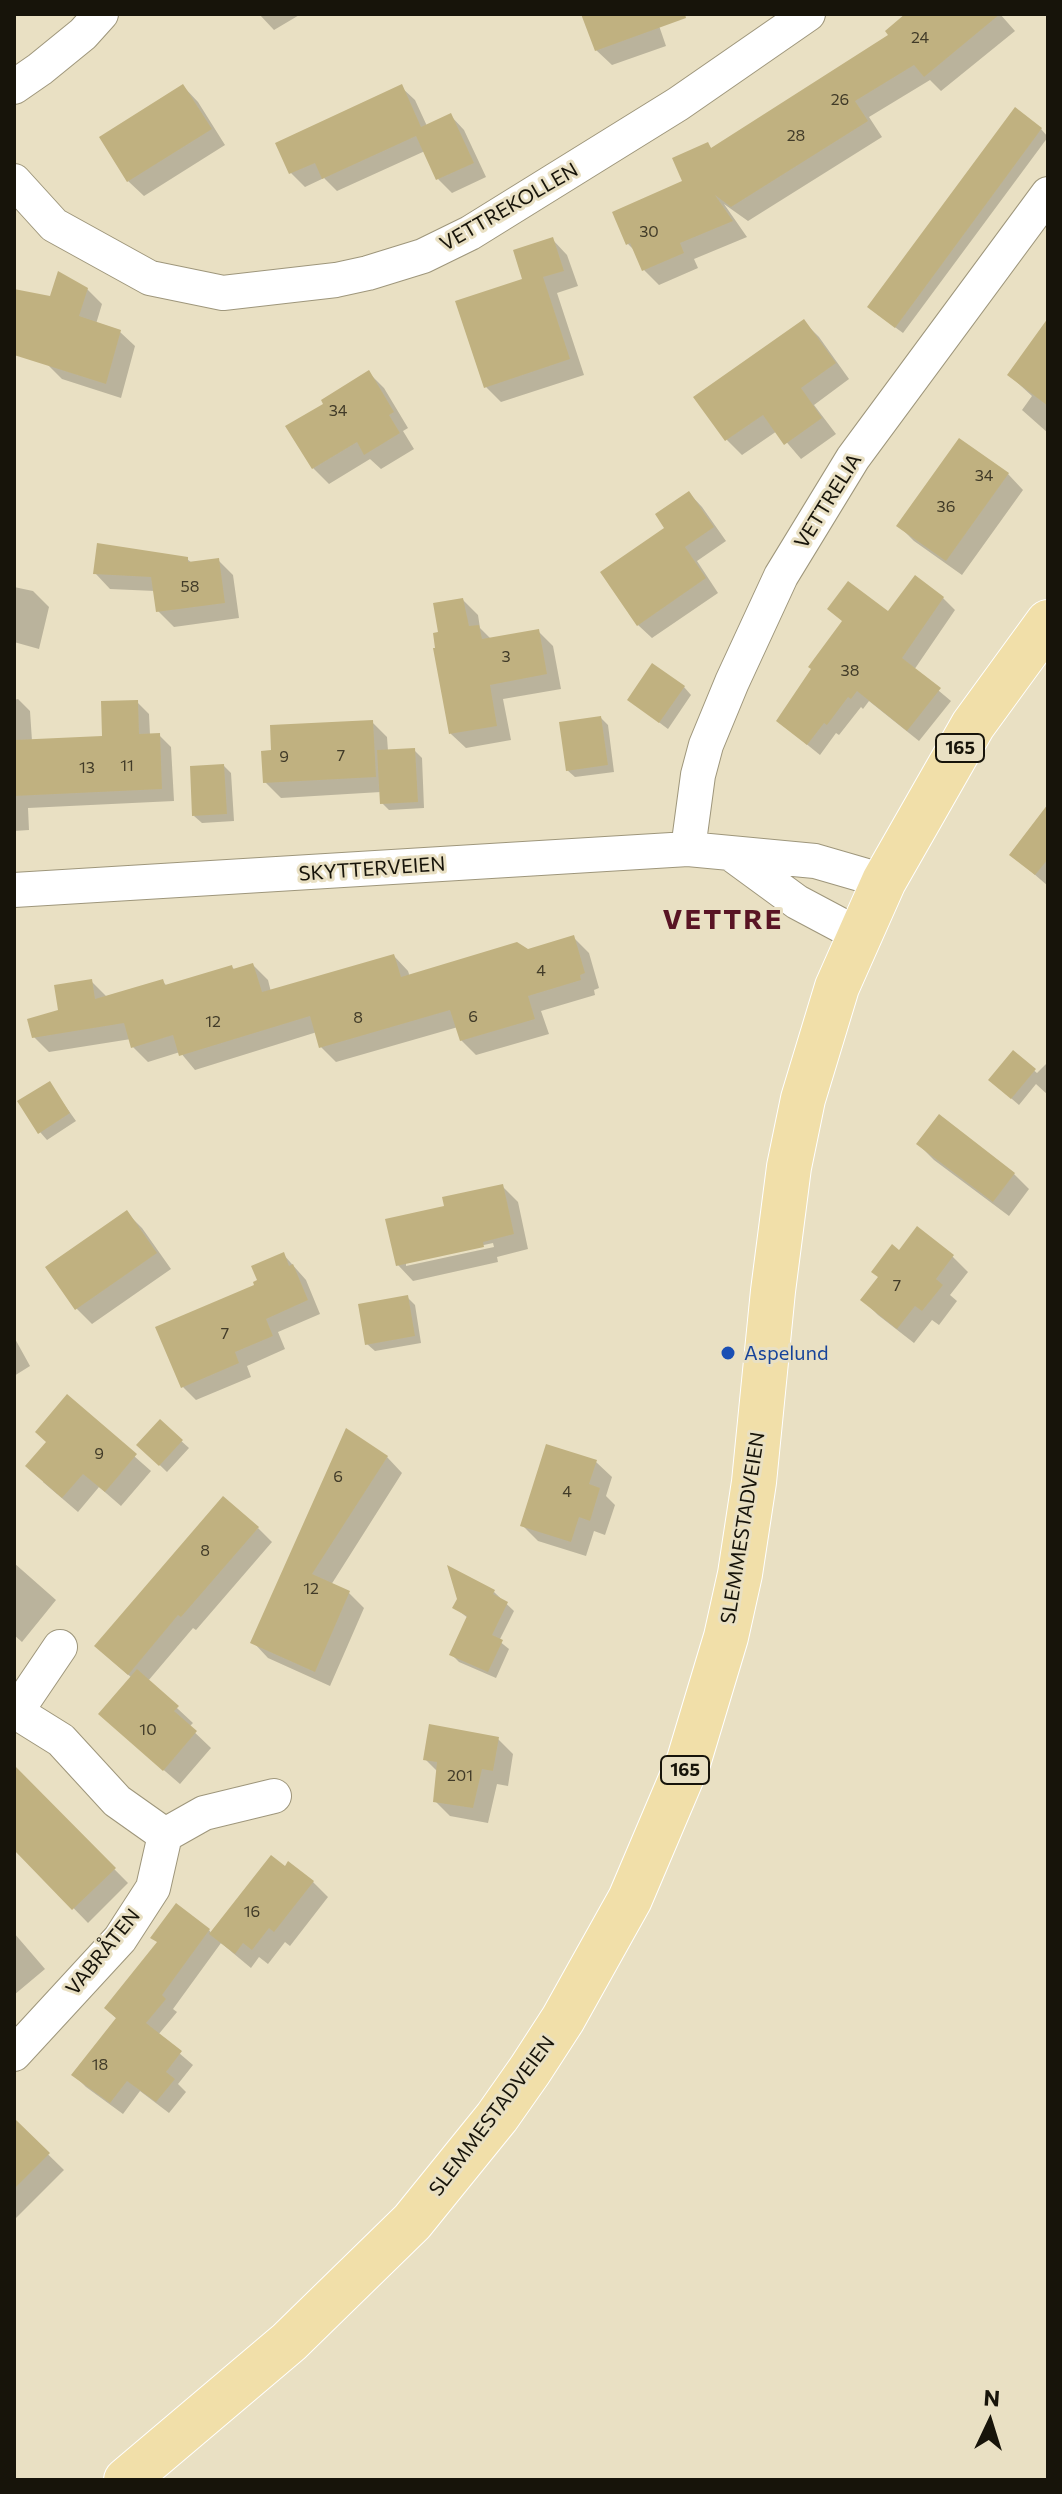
<!DOCTYPE html>
<html>
<head>
<meta charset="utf-8">
<style>
  body { margin:0 }
  #map { position:relative; width:1062px; height:2494px; overflow:hidden; background:#e9e0c3; font-family:Commissioner,sans-serif }
  canvas { display:block }
  .frame { position:absolute; inset:0; border:16px solid #17140a; pointer-events:none }
  .north { position:absolute; left:950px; top:2382px; width:80px; height:80px; -webkit-text-stroke:6px #e9e0c3; paint-order:stroke; rotate:4deg; font-size:22px; font-weight:700; line-height:32px; text-align:center; color:#17140a }
  .north::after { content:''; display:block; margin:auto; width:28px; height:36px; background:#17140a; clip-path:polygon(50% 0,100% 100%,50% 72%,0 100%) }
</style>
</head>
<body>
<div id="map">
<canvas width="1062" height="2494"></canvas>
<div class="frame"></div>
<div class="north">N</div>
</div>
<script>
const ctx = document.querySelector('canvas').getContext('2d');
ctx.lineJoin = 'round';
function paint(path, color) { ctx.fillStyle = color; ctx.fill(path, 'evenodd'); }
const toPath = rows => new Path2D(rows.map(r => 'M' + r).join(''));
function stroke(path, color, width, dash) { ctx.strokeStyle = color; ctx.lineWidth = width; ctx.lineCap = dash ? 'butt' : 'round'; ctx.setLineDash(dash || []); ctx.stroke(path); }
function drawText(font, color, halo, rows, align = 'center') {
  ctx.font = font + ' Commissioner,sans-serif'; ctx.lineWidth = 6; ctx.setLineDash([]); ctx.textBaseline = 'middle'; ctx.strokeStyle = halo; ctx.fillStyle = color; for (const [text, x, y, turn = 0] of rows) {
    ctx.save(); ctx.translate(x, y); ctx.rotate((+turn || 0) * Math.PI / 180); ctx.textAlign = isNaN(turn) ? turn : align; if (halo) ctx.strokeText(text, 0, 0); ctx.fillText(text, 0, 0); ctx.restore();
  }
}
const shadow = toPath([
  [259,14,301,14,274,30],
  [583,14,655,14,666,46,612,65,596,50],
  [909,14,1000,14,1015,31,941,91,930,80,869,117,882,137,748,221,724,204,747,237,694,259,698,268,659,285,644,270,637,253,628,244,615,213,685,183,708,145,713,150,891,36],
  [183,86,198,102,225,145,144,196,128,181],
  [401,87,415,100,427,126,451,116,464,130,486,177,452,193,438,179,425,151,337,191,324,178,305,187,291,173,277,144],
  [1041,129,1048,137,903,333,877,314],
  [552,239,567,255,578,286,557,293,584,375,501,402,486,387,525,280],
  [87,289,102,304,96,324,120,332,135,346,121,398,62,379,47,364,14,353,14,291,52,299],
  [803,321,819,337,849,379,814,405,836,434,801,459,777,431,742,455,727,440,696,397],
  [1048,321,1048,433,1022,410,1032,396,1009,375],
  [369,373,384,388,408,428,403,431,414,449,381,469,370,459,329,484,313,468,326,404],
  [1008,474,1023,490,962,575,914,541,899,526],
  [689,493,702,507,726,541,697,561,718,593,652,638,638,625,667,529],
  [187,559,192,563,218,560,233,575,239,618,174,627,158,611,155,591,110,589,95,573],
  [14,587,33,591,49,607,39,649,14,642],
  [943,598,955,610,914,670,951,701,919,741,869,701,863,709,861,707,839,735,836,733,820,755,778,721,889,613],
  [463,600,478,615,480,628,492,640,538,631,553,646,561,689,503,699,511,740,466,748,451,734,440,634],
  [684,687,691,695,668,729,629,700],
  [18,699,30,711,32,741,104,738,137,702,149,714,150,735,159,735,171,747,174,801,28,808,29,830,14,831,14,700],
  [601,718,608,725,614,772,575,777,567,770],
  [372,722,387,737,388,751,414,750,422,758,424,808,389,810,382,803,381,792,281,798,265,782],
  [224,766,231,773,234,821,202,823,194,816],
  [1048,807,1048,886,1012,855],
  [574,938,589,953,599,988,594,990,595,995,541,1011,549,1034,476,1055,461,1040,458,1027,336,1062,321,1047,317,1032,195,1070,180,1052,148,1062,133,1047,131,1039,49,1052,34,1037,91,981,107,997,162,981,167,986,232,967,235,970,253,965,268,980,271,992,394,956,408,971,410,977,528,951],
  [1013,1053,1037,1073,1048,1062,1048,1095,1036,1084,1019,1105,998,1087],
  [49,1083,76,1121,47,1140,40,1132],
  [918,1144,1014,1174,1029,1189,1009,1216,934,1160],
  [502,1186,518,1202,528,1249,497,1257,498,1262,413,1281,398,1265,447,1208],
  [493,1243,494,1247,406,1266,406,1262],
  [127,1213,142,1228,171,1269,92,1324,76,1308],
  [917,1229,953,1257,968,1272,950,1295,957,1301,939,1325,932,1320,914,1343,878,1315,863,1300],
  [283,1254,306,1280,320,1314,278,1332,285,1349,247,1366,251,1377,196,1400,183,1387,259,1281],
  [407,1297,415,1305,421,1343,375,1351,367,1344],
  [14,1337,30,1366,14,1376],
  [67,1397,151,1471,121,1506,99,1487,78,1512,43,1482,49,1443],
  [160,1422,189,1448,167,1472,139,1445],
  [387,1457,402,1473,331,1585,349,1593,364,1608,330,1686,268,1658,253,1642],
  [596,1462,612,1477,606,1496,615,1505,605,1535,594,1531,586,1556,538,1541,522,1525],
  [258,1528,272,1542,196,1630,193,1628,148,1681,193,1723,189,1727,211,1748,180,1784,116,1729,132,1678,111,1660],
  [14,1563,56,1600,22,1642,14,1635],
  [494,1592,514,1611,499,1641,509,1649,496,1678,459,1662,451,1654,468,1618,455,1608],
  [498,1739,513,1754,508,1786,497,1784,488,1823,450,1816,435,1801,438,1772,425,1759],
  [15,1769,128,1883,88,1923,17,1850,14,1823],
  [285,1868,313,1882,328,1897,290,1946,285,1942,268,1964,259,1957,251,1968,221,1943,173,2009,177,2012,158,2035,193,2065,178,2084,186,2092,169,2113,140,2091,123,2114,86,2087,74,2075,118,2020,106,2008,209,1930,212,1934],
  [14,1933,45,1969,14,1995],
  [19,2126,64,2170,14,2220,14,2131]
]);
const building = toPath([
  [581,14,685,14,686,18,595,51],
  [905,14,1000,14,924,77,914,65,855,101,868,121,731,207,715,195,733,221,680,243,684,253,642,271,630,243,626,245,612,212,682,181,672,158,708,142,711,148,888,35,885,31],
  [183,84,212,129,127,182,99,137],
  [402,84,421,127,451,113,474,163,436,180,416,136,322,179,315,163,289,174,275,143],
  [1015,107,1042,128,895,328,867,307],
  [553,237,564,271,543,277,570,359,484,388,455,301,522,279,513,250],
  [58,271,88,288,79,316,121,330,106,384,14,355,14,289,50,296],
  [1048,318,1048,406,1007,375],
  [804,319,836,363,801,388,822,418,784,445,763,415,725,441,693,397],
  [369,370,394,412,389,415,400,433,364,455,357,442,312,469,285,426,323,404,321,400],
  [959,438,1009,473,946,561,896,526],
  [689,491,714,527,685,547,706,578,637,626,600,572,664,528,655,514],
  [97,543,188,557,188,562,219,558,225,603,156,612,151,577,93,574],
  [915,575,944,597,902,658,941,688,907,731,857,691,851,699,848,697,827,725,824,723,807,745,776,721,811,669,808,667,842,621,827,609,848,581,888,611],
  [463,598,469,626,479,625,482,639,539,629,547,674,490,685,497,726,449,734,433,648,435,648,433,633,438,632,433,603],
  [652,663,685,686,659,723,627,700],
  [138,700,139,734,160,733,162,789,14,796,14,740,102,736,101,701],
  [601,716,608,765,566,771,559,722],
  [373,720,376,777,263,783,261,751,271,750,270,725],
  [415,748,418,802,380,804,377,750],
  [224,764,227,814,192,816,190,766],
  [1048,804,1048,859,1035,875,1009,855],
  [574,935,585,973,580,975,581,980,528,996,535,1019,460,1041,450,1010,319,1048,310,1016,179,1056,173,1035,131,1048,124,1023,32,1038,27,1019,58,1010,54,985,92,979,95,999,163,979,165,985,232,965,233,969,253,963,262,992,394,954,401,977,517,942,528,949],
  [1013,1050,1036,1069,1011,1099,988,1080],
  [50,1081,70,1113,38,1134,17,1101],
  [939,1114,1015,1173,993,1202,916,1144],
  [503,1184,514,1234,483,1242,484,1247,396,1266,385,1219,444,1206,442,1197],
  [127,1210,157,1253,75,1310,45,1267],
  [917,1226,954,1255,936,1279,943,1285,922,1311,915,1306,897,1329,860,1300,878,1277,871,1272,892,1244,899,1250],
  [284,1252,289,1266,293,1264,308,1300,266,1319,273,1336,235,1352,239,1363,181,1388,155,1327,254,1285,253,1282,257,1280,251,1266],
  [408,1295,415,1336,365,1345,358,1304],
  [67,1394,137,1454,105,1492,83,1474,62,1498,25,1466,46,1442,35,1432],
  [160,1419,183,1440,159,1466,136,1445],
  [346,1428,388,1456,312,1574,350,1591,315,1672,250,1643],
  [546,1444,597,1460,589,1484,600,1488,590,1521,579,1517,571,1542,520,1526],
  [223,1496,259,1527,181,1617,178,1615,128,1675,94,1646],
  [447,1565,495,1590,493,1594,508,1602,492,1635,503,1640,488,1672,449,1655,467,1616,452,1608,457,1599],
  [137,1669,179,1706,174,1711,197,1731,163,1771,98,1714],
  [429,1724,499,1737,493,1771,482,1769,473,1808,433,1802,437,1762,423,1760],
  [14,1765,116,1868,72,1910,14,1850],
  [271,1855,285,1866,288,1861,314,1881,274,1932,269,1928,252,1950,243,1943,235,1954,209,1934],
  [176,1903,210,1929,162,1995,166,1999,146,2023,182,2051,166,2072,175,2079,156,2102,127,2081,110,2103,71,2075,116,2018,104,2008,157,1942,150,1938],
  [14,2118,50,2153,14,2189]
]);
const street = toPath([
  [14,87,40,69,83,34,101,14],
  [14,181,54,225,150,278,223,293,336,280,368,273,423,256,470,233,678,104,808,14],
  [688,849,698,775,706,745,732,682,781,576,853,458,1048,194],
  [730,853,797,902,859,935],
  [14,890,688,849,815,861,884,881],
  [16,1712,60,1647],
  [14,1713,16,1712,61,1740,117,1801,165,1835,204,1813,274,1796],
  [14,2054,120,1939,153,1888,165,1835]
]);
const primary = toPath([
  [126,2480,289,2342,412,2222,497,2117,530,2070,563,2019,630,1899,689,1760,726,1637,740,1574,754,1482,773,1291,789,1167,803,1099,837,987,884,881,973,725,1048,622]
]);
const markers = [
  [728,1353,8,"#1a4fb4"]
];
const numberNames = [
  ["24",920,38],
  ["26",840,100],
  ["28",796,136],
  ["30",649,232],
  ["34",338,411],
  ["34",984,476],
  ["36",946,507],
  ["58",190,587],
  ["3",506,657],
  ["38",850,671],
  ["7",341,756],
  ["9",284,757],
  ["11",127,766],
  ["13",87,768],
  ["4",541,971],
  ["6",473,1017],
  ["8",358,1018],
  ["12",213,1022],
  ["7",897,1286],
  ["7",225,1334],
  ["9",99,1454],
  ["6",338,1477],
  ["4",567,1492],
  ["8",205,1551],
  ["12",311,1589],
  ["10",148,1730],
  ["201",460,1776],
  ["16",252,1912],
  ["18",100,2065]
];
const shields = [
  [960,748,48],
  [685,1770,48]
];
const shieldNames = [
  ["165",960,748],
  ["165",685,1770]
];
const streetNames = [
  ["VETTREKOLLEN",509,207,-30],
  ["VETTRELIA",828,501,-58],
  ["SKYTTERVEIEN",372,869,-4],
  ["SLEMMESTADVEIEN",743,1528,-81],
  ["VABRÅTEN",103,1952,-51],
  ["SLEMMESTADVEIEN",492,2116,-53]
];
const transitNames = [
  ["Aspelund",744,1353]
];
const districtNames = [
  ["VETTRE",723,920]
];
paint(shadow, '#0003');
paint(building, '#c0b180');
stroke(street, '#9e967b', 36);
stroke(primary, '#fff', 46);
stroke(street, '#fff', 34);
stroke(primary, '#f1dfa9', 44);
for (const [x, y, r, color] of markers) { const dot = new Path2D(); dot.arc(x, y, r, 0, 2 * Math.PI); ctx.fillStyle = color; ctx.fill(dot); stroke(dot, '#e9e0c3', 3); }
drawText('16px', '#413b28', null, numberNames);
for (const [x, y, w] of shields) { const box = new Path2D(); box.roundRect(x - w / 2, y - 14, w, 28, 6); ctx.fillStyle = '#e9e0c3'; ctx.fill(box); stroke(box, '#17140a', 2); }
drawText('bold 18px', '#17140a', null, shieldNames);
drawText('20px', '#17140a', '#e9e0c3', streetNames);
drawText('20px', '#164399', '#e9e0c3', transitNames, 'left');
ctx.letterSpacing = '2px';
drawText('bold 28px', '#591424', '#e9e0c3', districtNames);
ctx.letterSpacing = '0px';
</script>
</body>
</html>
